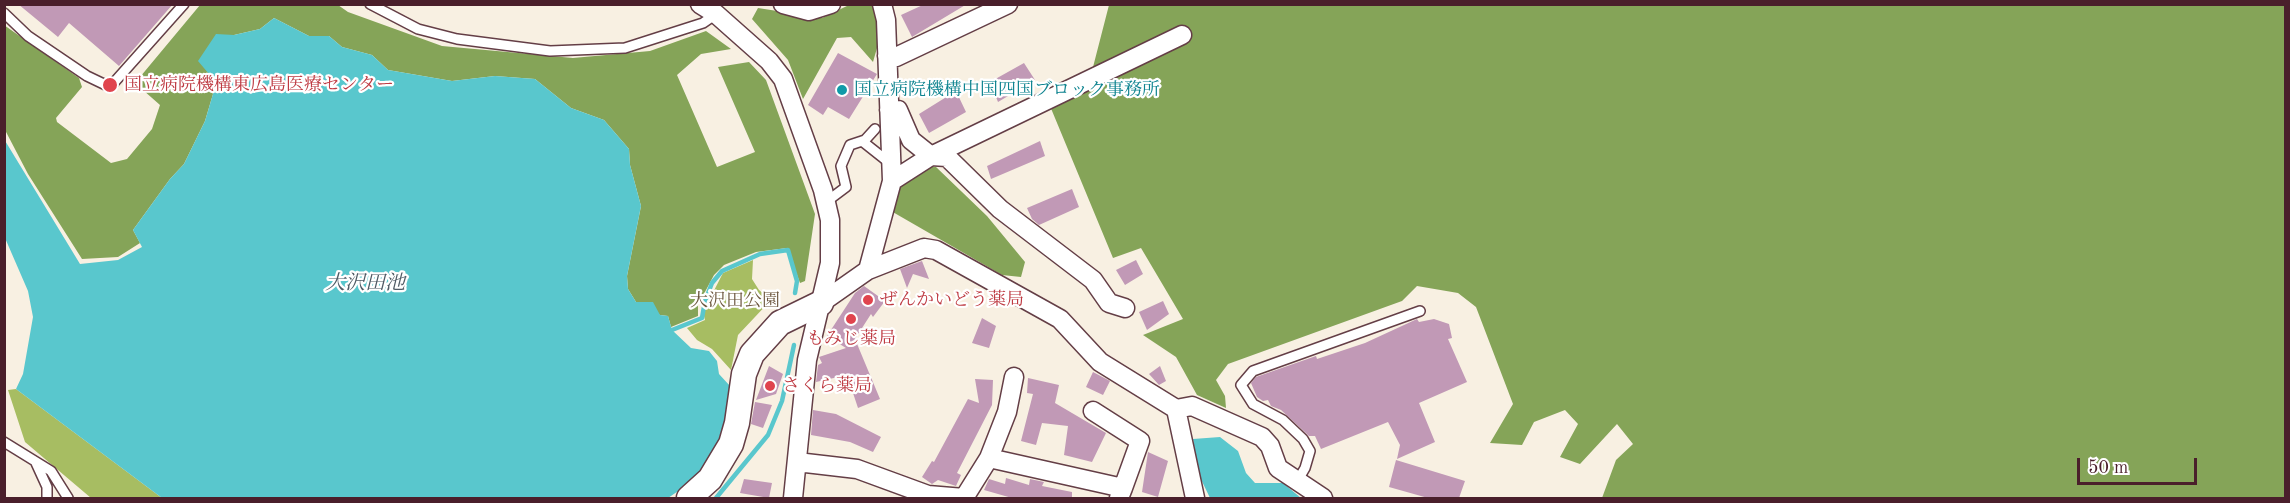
<!DOCTYPE html>
<html>
<head>
<meta charset="utf-8">
<style>
  body { margin:0 }
  #map { position:relative; width:2290px; height:503px; overflow:hidden; background:#f8f0e2; font-family:"Old Standard TT",serif }
  canvas { display:block }
  .frame { position:absolute; inset:0; border:6px solid #4a1f2b; pointer-events:none }
  .scale { position:absolute; left:2077px; top:458px; width:120px; height:27px; box-sizing:border-box; border:3px solid #4a1f2b; border-top:0; padding-left:8px; font-size:18px; line-height:21px; white-space:nowrap; color:#4a1f2b; -webkit-text-stroke:4px #fff; paint-order:stroke }
</style>
</head>
<body>
<div id="map">
<canvas width="2290" height="503"></canvas>
<div class="frame"></div>
<div class="scale">50 m</div>
</div>
<script>
const ctx = document.querySelector('canvas').getContext('2d');
ctx.lineJoin = 'round';
function paint(path, color) { ctx.fillStyle = color; ctx.fill(path, 'evenodd'); }
const toPath = rows => new Path2D(rows.map(r => 'M' + r).join(''));
function stroke(path, color, width, dash) { ctx.strokeStyle = color; ctx.lineWidth = width; ctx.lineCap = dash ? 'butt' : 'round'; ctx.setLineDash(dash || []); ctx.stroke(path); }
function drawText(font, color, halo, rows, align = 'center') {
  ctx.font = font + ' "Old Standard TT","Noto Serif JP",serif'; ctx.lineWidth = 4.5; ctx.setLineDash([]); ctx.textBaseline = 'middle'; ctx.strokeStyle = halo; ctx.fillStyle = color; for (const [text, x, y, turn = 0] of rows) {
    ctx.save(); ctx.translate(x, y); ctx.rotate((+turn || 0) * Math.PI / 180); ctx.textAlign = isNaN(turn) ? turn : align; if (halo) ctx.strokeText(text, 0, 0); ctx.fillText(text, 0, 0); ctx.restore();
  }
}
const green = toPath([
  [753,260,752,279,759,290,771,300,738,335,731,370,712,349,697,340,687,328,705,320,703,312,723,273],
  [16,389,162,498,91,498,25,442,8,390]
]);
const forest = toPath([
  [200,5,338,5,348,12,442,46,573,58,650,51,706,31,731,49,701,54,677,75,717,167,755,152,718,67,749,62,766,80,815,214,805,281,800,283,787,248,756,252,724,265,714,275,698,305,698,316,671,327,668,316,660,315,636,302,628,289,627,276,641,206,630,165,629,149,604,120,571,108,535,79,495,76,452,81,388,70,372,55,342,47,329,36,309,36,274,18,260,29,234,35,209,74,213,94,205,121,184,164,170,179,133,230,140,243,118,257,82,259,28,174,5,130,4,25,79,78,82,87,56,118,57,122,111,163,127,159,152,129,160,105,135,83],
  [849,5,874,5,878,13,879,41,873,62,851,37,837,38,803,99,788,60,752,19,758,8,822,18],
  [1109,5,2285,5,2285,498,1602,498,1616,460,1633,444,1617,424,1580,464,1560,457,1578,424,1565,410,1534,422,1522,445,1490,443,1513,404,1476,307,1458,293,1417,286,1402,301,1228,364,1216,380,1225,396,1226,408,1197,395,1176,357,1143,335,1183,319,1141,248,1113,258,1050,106,1092,71],
  [924,166,936,167,987,216,1025,262,1021,277,1002,275,891,211,901,183]
]);
const water = toPath([
  [274,18,309,36,329,36,342,47,372,55,388,70,452,81,495,76,535,79,571,108,604,120,629,149,630,165,641,206,627,276,628,289,636,302,653,302,660,315,668,316,672,330,691,348,709,351,717,361,719,374,730,386,729,406,716,448,693,481,668,498,162,498,16,389,23,374,33,317,28,291,5,238,4,139,80,264,118,260,142,247,133,230,170,179,184,164,205,121,213,94,209,74,198,61,216,34,234,35,260,29],
  [1220,437,1238,451,1246,473,1255,483,1283,483,1301,498,1210,498,1198,473,1193,439]
]);
const stream = toPath([
  [672,330,702,318,705,301,712,283,722,271,760,254,788,250,797,281,795,293],
  [716,498,768,435,782,401,794,345]
]);
const building = toPath([
  [18,4,173,4,119,66,69,23,58,37],
  [925,4,967,4,912,37,901,15],
  [838,53,877,74,849,119,828,107,823,115,808,105],
  [1024,63,1035,80,998,102,990,82],
  [956,91,966,112,929,133,919,114],
  [1040,141,1045,156,991,179,987,166],
  [1072,189,1079,207,1039,225,1032,219,1027,208],
  [1136,260,1143,274,1125,285,1116,270],
  [922,261,929,279,913,274,907,288,900,269],
  [864,286,885,301,873,317,871,314,855,339,880,399,858,408,847,375,816,382,818,365,822,363,819,357,846,348,827,336,855,293],
  [1163,301,1169,314,1147,330,1139,312],
  [982,318,996,326,989,348,972,343],
  [1417,319,1419,322,1434,319,1449,324,1452,338,1448,339,1467,382,1419,403,1435,442,1397,459,1400,445,1388,422,1321,449,1315,436,1309,436,1281,410,1271,406,1268,400,1263,401,1257,397,1251,383,1256,377,1316,356,1317,359,1365,343],
  [769,366,783,374,776,394,756,400],
  [1160,366,1166,381,1159,385,1149,374],
  [1093,372,1110,381,1103,395,1086,387],
  [1028,378,1059,385,1055,403,1106,433,1092,462,1064,455,1068,426,1042,423,1036,445,1021,441,1033,394,1027,393],
  [975,379,993,380,992,405,957,473,961,475,956,486,938,480,932,484,922,477,932,461,934,462,968,399,979,403],
  [755,402,772,405,763,428,751,424],
  [813,410,836,414,881,437,873,452,850,442,811,435],
  [1148,452,1168,461,1158,497,1142,492],
  [1396,460,1465,481,1459,498,1428,498,1389,487],
  [1006,478,1029,485,1030,479,1044,482,1042,486,1072,492,1072,498,1012,498,984,490,989,479,1005,484],
  [744,479,772,483,769,498,740,493]
]);
const lane = toPath([
  [370,4,418,29,457,39,550,51,625,48,703,23,716,14],
  [4,13,28,36,87,76,110,87,184,4],
  [862,141,891,164],
  [826,202,846,187,841,166,850,145,865,140,875,129],
  [4,442,51,471,68,498],
  [36,463,47,487,47,498],
  [1298,480,1305,468,1310,451,1303,439,1283,420,1253,404,1241,385,1253,371,1420,311]
]);
const street = toPath([
  [700,4,716,14,769,61,783,79,823,190,830,220,830,263,807,360,793,498],
  [783,4,809,11,831,4],
  [887,56,896,57,1008,4],
  [889,110,898,110,911,140,931,156,947,157,1000,209,1093,280,1109,303,1125,308],
  [892,181,931,156,1182,35],
  [868,270,892,181,886,20,882,4],
  [821,303,868,270,924,248,936,250,1060,319,1100,362,1176,409,1192,406,1262,437,1270,446,1278,468,1323,498],
  [1176,409,1195,498],
  [1093,411,1140,441,1123,488],
  [989,458,1123,488,1119,498],
  [797,462,857,469,928,495,964,498,989,458,1007,412,1014,377]
]);
const secondary = toPath([
  [689,498,710,479,731,444,737,423,744,374,752,354,780,323,821,303]
]);
const markers = [
  [110,85,8,"#e0444e"],
  [842,90,6,"#0f9aa8"],
  [868,300,6,"#e0444e"],
  [851,319,6,"#e0444e"],
  [770,386,6,"#e0444e"]
];
const healthNames = [
  ["国立病院機構東広島医療センター",124,85],
  ["ぜんかいどう薬局",880,300],
  ["もみじ薬局",851,339,"center"],
  ["さくら薬局",782,386]
];
const cultureNames = [
  ["国立病院機構中国四国ブロック事務所",854,90]
];
const parkNames = [
  ["大沢田公園",735,301]
];
const waterNames = [
  ["大沢田池",365,284]
];
paint(green, '#a7bd62');
paint(forest, '#85a458');
paint(water, '#59c7cd');
stroke(stream, '#59c7cd', 4.5);
paint(building, '#c199b6');
stroke(lane, '#643e46', 12);
stroke(street, '#643e46', 21);
stroke(secondary, '#643e46', 27);
stroke(lane, '#fff', 9);
stroke(street, '#fff', 18);
stroke(secondary, '#fff', 24);
for (const [x, y, r, color] of markers) { const dot = new Path2D(); dot.arc(x, y, r, 0, 2 * Math.PI); ctx.fillStyle = color; ctx.fill(dot); stroke(dot, '#fff', 2); }
drawText('18px', '#be3a42', '#fff', healthNames, 'left');
drawText('18px', '#0d838f', '#fff', cultureNames, 'left');
drawText('18px', '#6b563e', '#fff', parkNames);
drawText('italic 20px', '#4f5a64', '#fff', waterNames);
</script>
</body>
</html>
